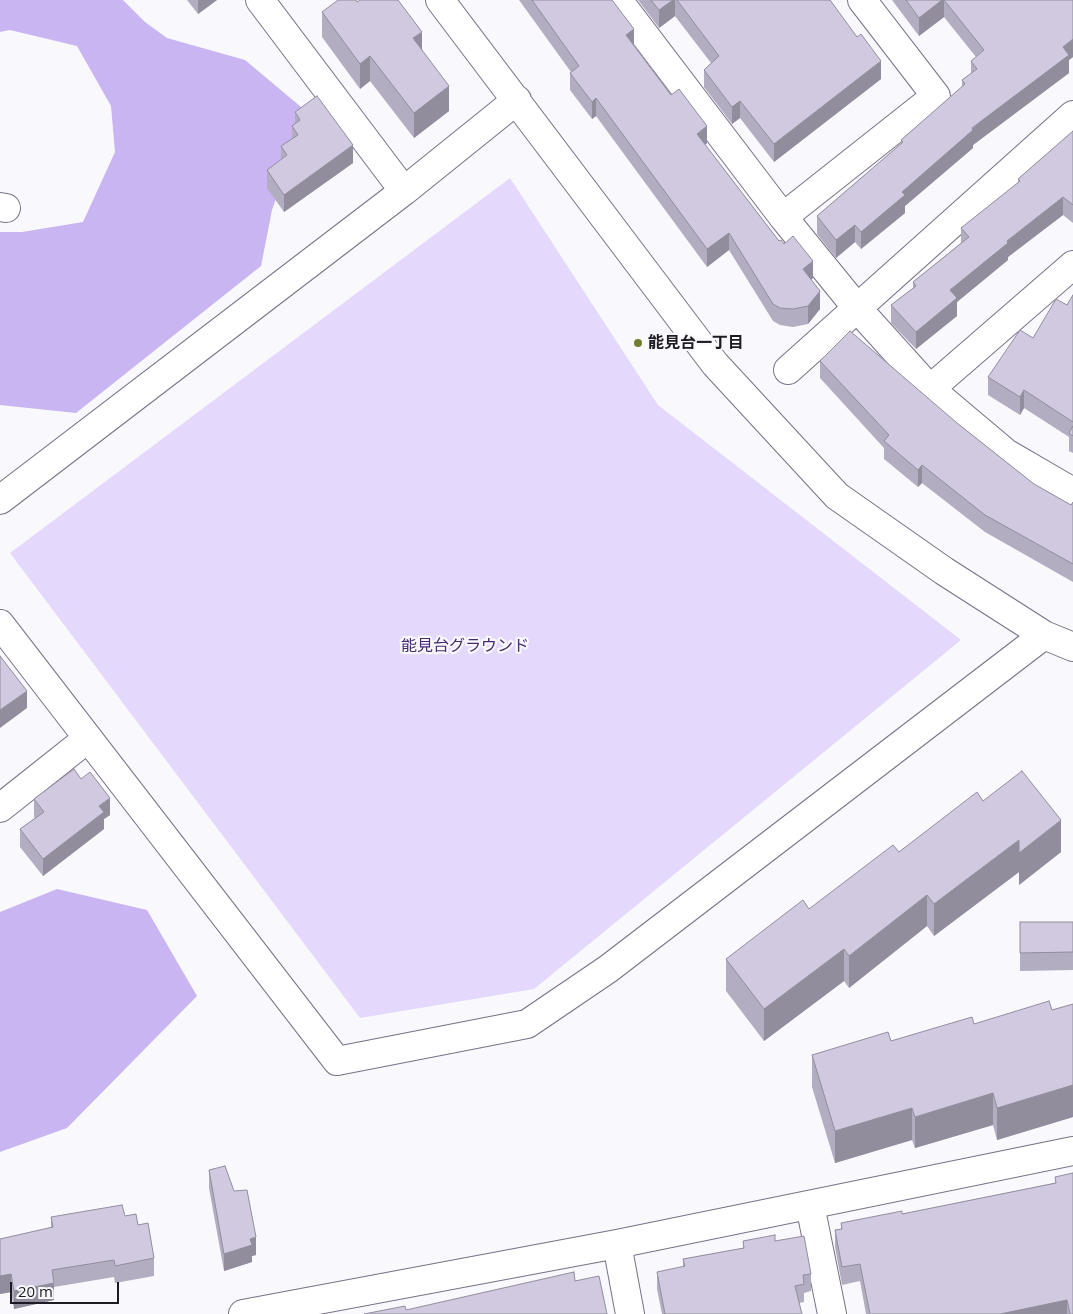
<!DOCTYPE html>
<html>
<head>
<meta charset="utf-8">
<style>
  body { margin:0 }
  #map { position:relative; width:1073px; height:1314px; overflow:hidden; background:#f9f8fc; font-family:"Open Sans",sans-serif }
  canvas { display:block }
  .scale { position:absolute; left:10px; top:1282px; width:109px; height:22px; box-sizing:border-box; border:2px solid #1d1a22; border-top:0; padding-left:6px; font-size:15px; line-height:18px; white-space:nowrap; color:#1d1a22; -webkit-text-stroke:4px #f9f8fc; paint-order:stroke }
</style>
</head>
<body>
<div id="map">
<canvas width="1073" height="1314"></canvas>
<div class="scale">20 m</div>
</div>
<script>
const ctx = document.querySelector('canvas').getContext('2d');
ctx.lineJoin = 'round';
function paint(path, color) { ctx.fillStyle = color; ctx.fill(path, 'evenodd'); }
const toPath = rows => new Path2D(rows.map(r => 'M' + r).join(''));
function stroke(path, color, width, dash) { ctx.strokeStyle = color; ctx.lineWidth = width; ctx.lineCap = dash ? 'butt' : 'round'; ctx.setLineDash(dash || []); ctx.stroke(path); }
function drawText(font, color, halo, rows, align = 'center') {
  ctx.font = font + ' "Open Sans","Noto Sans JP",sans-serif'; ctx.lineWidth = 4.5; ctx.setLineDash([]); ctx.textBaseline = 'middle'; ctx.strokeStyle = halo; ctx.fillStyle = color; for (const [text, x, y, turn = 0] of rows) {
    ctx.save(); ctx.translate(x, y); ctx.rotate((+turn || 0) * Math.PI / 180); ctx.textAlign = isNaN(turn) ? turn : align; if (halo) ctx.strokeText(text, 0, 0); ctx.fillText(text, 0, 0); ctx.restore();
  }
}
const green = toPath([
  [510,178,658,405,961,640,534,989,360,1018,10,553]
]);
const forest = toPath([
  [0,0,123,0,145,22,167,38,245,60,307,112,272,210,261,266,76,413,0,405,0,232,22,232,83,222,115,152,111,106,77,46,10,30,0,32],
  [57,889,147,910,197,996,67,1128,0,1152,0,912]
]);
const minor = toPath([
  [260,0,404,191],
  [440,0,715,364,837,496,944,571,1044,635,1073,647],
  [618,0,783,217,857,308,930,389],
  [0,207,6,208],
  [783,217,936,96,862,0],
  [1073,265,930,389,1006,453,1073,492],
  [788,370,1073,115],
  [0,500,404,191,517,100],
  [0,624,337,1061,527,1024,608,969,1044,635],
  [0,808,87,739],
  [810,1205,832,1314],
  [617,1244,630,1314],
  [243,1314,617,1244,1073,1151]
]);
const wall = toPath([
  [187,0,217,0,198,14],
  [519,0,612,0,634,45,707,143,705,145,779,241,813,278,811,280,820,309,808,324,793,327,780,325,773,321,729,250,707,267,596,116,592,119,570,90,570,73,571,72],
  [638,0,830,0,881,79,774,162,740,118,732,124,704,87,704,70,711,63,675,16,659,28],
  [892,0,1073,0,1073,57,1069,60,1069,73,973,145,973,148,905,206,905,213,861,249,855,242,836,258,817,234,817,216,901,144,901,140,962,87,962,80,971,73,971,61,976,57,944,17,919,36],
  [357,2,422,50,449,111,414,138,370,81,360,89,322,37,322,12],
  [295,112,353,163,284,212,267,188,267,170,281,160,281,146,292,139,292,126,295,124],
  [1073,131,1073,223,1063,215,1008,257,1008,260,957,302,957,316,916,349,891,323,891,305,913,288,913,282,961,243,961,228,1018,183,1018,179],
  [1073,295,1073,453,1069,451,1069,437,1024,408,1020,415,988,395,988,377,1033,338,1067,305],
  [820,361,957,423,1034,484,1071,505,1073,502,1073,582,985,532,922,483,918,487,884,459,884,448,820,378],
  [34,799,110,815,104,819,104,829,43,876,20,847,20,829,35,818,34,817],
  [983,801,1061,852,1019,885,1019,872,934,936,927,926,849,988,844,981,764,1041,726,991,726,959,809,909,899,852],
  [1020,922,1073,922,1073,970,1020,971],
  [1073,1004,1073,1117,997,1140,993,1125,915,1148,912,1140,835,1163,812,1087,812,1055,891,1041,974,1024,1052,1010],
  [209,1170,256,1255,252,1256,252,1262,224,1271,209,1188],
  [1055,1177,1073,1314,866,1314,860,1281,842,1285,835,1247,835,1230,841,1229,841,1223,902,1214,1055,1183],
  [125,1216,138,1225,154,1258,154,1276,115,1283,114,1277,54,1287,54,1300,14,1309,11,1292,0,1294,0,1239,51,1228,51,1217],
  [743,1241,775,1241,811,1274,811,1291,804,1293,804,1302,799,1303,802,1314,662,1314,657,1289,657,1272,683,1267,683,1259,743,1248]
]);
const shadedWall = toPath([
  [198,0,217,0,198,14],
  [673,0,675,0,675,16,659,28,659,10],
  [942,0,944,0,944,17,919,36,919,18],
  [634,29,634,47,626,35],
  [422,32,422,57,413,38],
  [1073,39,1073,57,1069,60,1069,73,973,145,973,148,905,206,905,213,861,249,861,232,902,192,1063,47],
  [370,56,370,81,360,89,360,64],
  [881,61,881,79,774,162,774,144],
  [449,86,449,111,414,138,414,113],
  [596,98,596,116,592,119,592,102],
  [740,101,740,118,732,124,732,107],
  [707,126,707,143,697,151,697,134],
  [353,145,353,163,284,212,284,195],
  [1063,197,1063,215,1008,257,1008,260,957,302,957,316,916,349,916,332,950,290,1007,241],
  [855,225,855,242,836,258,836,240],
  [729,233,729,250,707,267,707,249],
  [813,261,813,278,803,286,803,269],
  [820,291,820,309,808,324,808,306],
  [1024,390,1024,408,1020,415,1020,397],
  [922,465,922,483,918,487,918,470],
  [27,691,27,708,0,728,0,710],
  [110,798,110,815,104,819,104,829,43,876,43,859,99,806],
  [1061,820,1061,852,1019,885,1019,853],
  [1019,840,1019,872,934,936,934,904],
  [927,895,927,926,849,988,849,956],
  [844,949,844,981,764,1041,764,1009],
  [1073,1085,1073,1117,997,1140,997,1108],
  [993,1093,993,1125,915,1148,915,1117],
  [912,1108,912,1140,835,1163,835,1131],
  [256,1237,256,1255,252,1256,252,1262,224,1271,224,1254,250,1239],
  [11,1274,11,1292,0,1294,0,1276],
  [54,1283,54,1300,14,1309,14,1291],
  [1067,1300,1067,1314,1000,1314]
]);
const building = toPath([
  [338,0,356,0,357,2,360,0,398,0,422,32,413,38,449,86,414,113,370,56,360,64,322,12,338,0],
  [532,0,612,0,634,29,626,35,671,95,679,89,707,126,697,134,779,241,781,240,784,244,793,236,813,261,803,269,820,291,808,306,793,309,780,308,773,304,729,233,707,249,596,98,592,102,570,73,579,66,532,0],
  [651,0,673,0,659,10,651,0],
  [677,0,830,0,857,37,861,34,881,61,774,144,740,101,732,107,704,70,719,56,677,0],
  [906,0,942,0,919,18,906,0],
  [944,0,1073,0,1073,39,1063,47,1069,55,972,128,973,130,902,192,905,195,861,232,855,225,836,240,817,216,903,142,901,140,965,84,962,80,977,69,971,61,984,50,944,0],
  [317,96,353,145,284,195,267,170,287,155,281,146,298,135,292,126,300,120,295,112,317,96],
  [1073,131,1073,205,1063,197,1007,241,1008,243,950,290,957,298,916,332,891,305,916,286,913,282,969,237,961,228,1020,181,1018,179,1073,131],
  [1073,295,1073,422,1024,390,1020,397,988,377,1020,330,1033,338,1056,299,1067,305,1073,295],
  [850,331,957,423,1034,484,1071,505,1073,502,1073,564,985,515,922,465,918,470,884,441,889,435,820,361,850,331],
  [1073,426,1073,436,1069,433,1073,426],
  [0,656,27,691,0,710,0,656],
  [74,769,81,779,90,772,110,798,99,806,104,812,43,859,20,829,44,812,34,799,74,769],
  [1022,771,1061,820,1019,853,1019,840,934,904,927,895,849,956,844,949,764,1009,726,959,803,900,809,909,893,845,899,852,977,792,983,801,1022,771],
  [1020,922,1073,922,1073,952,1020,953,1020,922],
  [1049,1001,1052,1010,1073,1004,1073,1085,997,1108,993,1093,915,1117,912,1108,835,1131,812,1055,888,1032,891,1041,972,1017,974,1024,1049,1001],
  [225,1166,234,1191,247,1190,256,1237,250,1239,252,1245,224,1254,209,1170,225,1166],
  [1073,1173,1073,1314,1070,1314,1067,1300,1000,1314,870,1314,860,1264,842,1267,835,1230,842,1229,841,1223,902,1211,902,1214,1056,1183,1055,1177,1073,1173],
  [122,1205,125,1216,136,1214,138,1225,148,1223,154,1258,115,1266,114,1260,52,1270,54,1283,14,1291,11,1274,0,1276,0,1239,53,1227,51,1217,122,1205],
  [775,1235,775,1241,804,1236,811,1274,803,1275,804,1284,795,1286,802,1314,665,1314,657,1272,685,1266,683,1259,744,1248,743,1241,775,1235],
  [574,1272,575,1281,599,1276,607,1314,364,1314,405,1306,406,1310,574,1272]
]);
const markers = [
  [638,343,5,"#6f7f2d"]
];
const poiNames = [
  ["能見台一丁目",648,343]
];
const parkNames = [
  ["能見台グラウンド",465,646]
];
paint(green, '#e4d8fd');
paint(forest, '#c9b5f2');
stroke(minor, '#787186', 30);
stroke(minor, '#fff', 28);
paint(wall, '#b3adc1');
paint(shadedWall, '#928d9d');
paint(building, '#d0c9e0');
stroke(building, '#928d9d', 1);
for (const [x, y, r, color] of markers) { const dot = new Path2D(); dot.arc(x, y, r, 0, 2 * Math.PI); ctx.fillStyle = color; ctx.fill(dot); stroke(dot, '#f9f8fc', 2); }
drawText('bold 16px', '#1d1a22', '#f9f8fc', poiNames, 'left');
drawText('16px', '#472a70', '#f9f8fc', parkNames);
</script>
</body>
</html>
